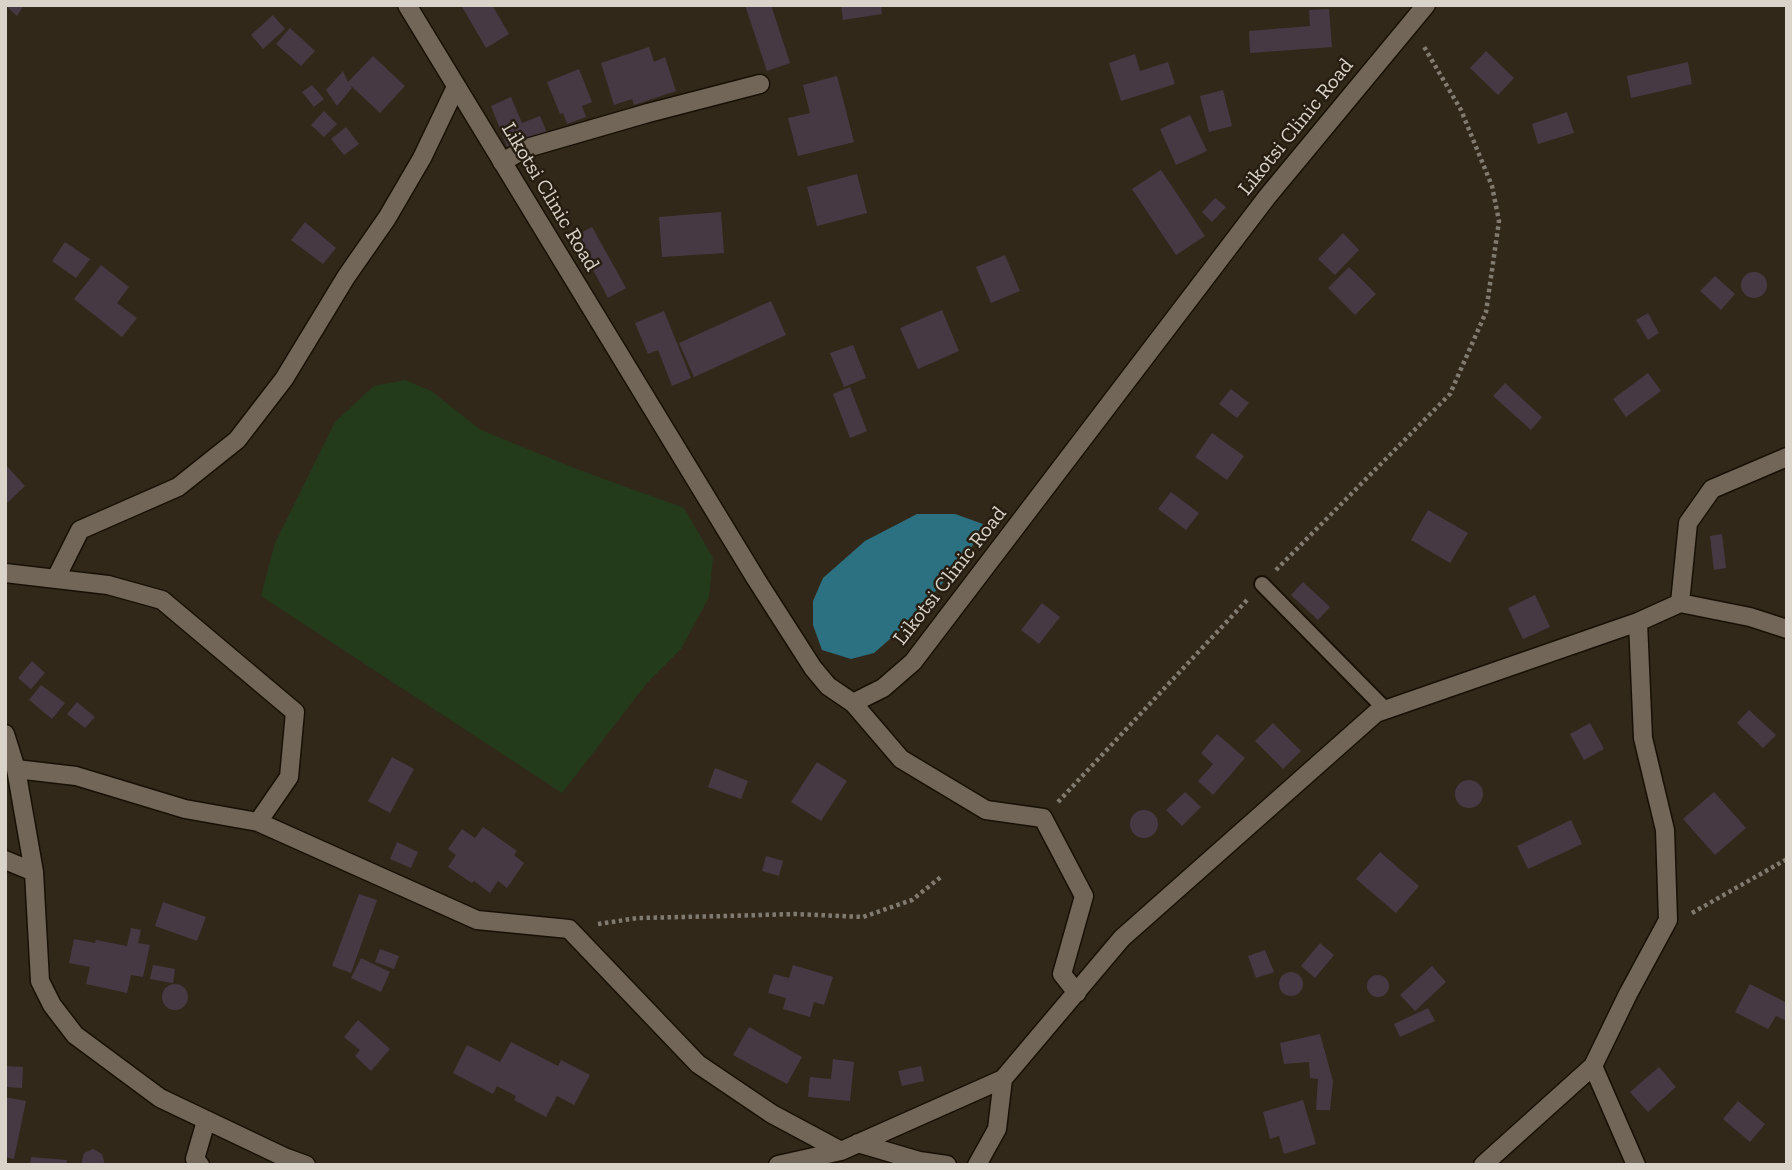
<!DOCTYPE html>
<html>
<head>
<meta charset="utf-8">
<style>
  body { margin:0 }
  #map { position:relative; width:1792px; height:1170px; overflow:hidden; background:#31281a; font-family:"Zilla Slab",serif }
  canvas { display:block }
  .frame { position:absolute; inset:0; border:7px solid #d9d3ca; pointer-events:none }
</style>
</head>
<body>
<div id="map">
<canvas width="1792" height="1170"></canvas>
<div class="frame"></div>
</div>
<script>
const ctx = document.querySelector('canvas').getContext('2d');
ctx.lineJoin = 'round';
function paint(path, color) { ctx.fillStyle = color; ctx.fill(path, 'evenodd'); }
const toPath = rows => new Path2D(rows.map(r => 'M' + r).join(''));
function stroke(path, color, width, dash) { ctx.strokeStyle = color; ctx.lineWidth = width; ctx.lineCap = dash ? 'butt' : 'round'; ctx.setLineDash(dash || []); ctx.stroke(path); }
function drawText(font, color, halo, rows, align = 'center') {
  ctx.font = font + ' "Zilla Slab",serif'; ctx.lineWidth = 5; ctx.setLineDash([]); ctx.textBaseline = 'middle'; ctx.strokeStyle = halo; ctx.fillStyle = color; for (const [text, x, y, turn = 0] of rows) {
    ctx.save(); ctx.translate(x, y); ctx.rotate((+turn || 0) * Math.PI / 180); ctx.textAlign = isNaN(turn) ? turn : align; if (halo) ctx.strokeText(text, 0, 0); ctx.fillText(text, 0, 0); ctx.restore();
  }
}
const green = toPath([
  [405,380,431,391,481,430,574,468,684,508,713,558,709,597,681,649,647,683,562,793,261,596,275,543,335,422,374,386]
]);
const water = toPath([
  [917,514,955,514,983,524,969,553,906,625,874,653,851,659,822,650,813,625,813,601,823,578,865,541]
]);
const building = toPath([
  [5,5,24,5,17,16],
  [461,5,492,5,509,34,486,48],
  [745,5,771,5,790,63,767,71],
  [841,5,881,5,882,14,843,20],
  [1329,9,1332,47,1250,53,1249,31,1310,26,1309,10],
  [273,15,285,29,263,49,251,35],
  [290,28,315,51,301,66,276,44],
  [649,47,654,62,665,57,676,91,634,105,632,99,614,105,601,63],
  [1486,51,1514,78,1498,95,1470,68],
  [1135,54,1140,71,1168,62,1175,84,1121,101,1109,63],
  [373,56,405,86,380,113,350,85,352,88,337,106,326,90,343,71,348,82],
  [1688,62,1692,84,1631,98,1627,76],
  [579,69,592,102,582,106,586,117,567,124,563,113,560,114,547,82],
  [837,76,854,142,798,156,788,118,810,113,803,85],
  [312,85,324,99,314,107,302,92],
  [1223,90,1232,126,1209,132,1200,96],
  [511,97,522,123,540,116,547,133,508,149,491,106],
  [324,111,337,124,324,137,311,125],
  [1567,112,1574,133,1538,144,1532,124],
  [1190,115,1207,151,1176,165,1160,129],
  [346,127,359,144,344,155,331,139],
  [1161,170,1205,236,1176,255,1132,189],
  [857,174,867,213,817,226,807,187],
  [1215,198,1226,207,1212,222,1202,212],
  [721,212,724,253,662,257,659,217],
  [305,222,336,248,323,264,291,240],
  [592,227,626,288,608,298,575,236],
  [1343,233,1359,250,1335,275,1318,259],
  [65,242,90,259,76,278,52,261],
  [1005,255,1020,291,991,303,976,267],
  [101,265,129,287,117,303,137,318,122,337,74,299],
  [1349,267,1376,294,1355,315,1328,288],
  '1741 285a13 13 0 1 1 26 0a13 13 0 1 1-26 0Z',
  [1715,276,1735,294,1721,310,1700,291],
  [771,301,786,335,694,377,679,343],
  [942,310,959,351,918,369,900,328],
  [664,311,691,378,672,386,658,350,648,354,635,323],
  [1648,313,1659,333,1648,340,1636,320],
  [853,345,866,378,844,387,830,353],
  [1648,373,1661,391,1626,417,1613,399],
  [1505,383,1542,417,1531,430,1493,396],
  [850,387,867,431,850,438,833,394],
  [1231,389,1249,403,1237,418,1219,404],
  [1212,433,1244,456,1227,480,1195,457],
  [5,464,25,486,5,505],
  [1171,492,1199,513,1186,530,1158,509],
  [1428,510,1468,533,1450,563,1411,540],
  [1722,534,1726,568,1714,570,1710,536],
  [1303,582,1330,607,1318,620,1291,595],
  [1535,595,1550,627,1523,639,1508,608],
  [1042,603,1060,617,1039,644,1021,630],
  [32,661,45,673,31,689,18,678],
  [41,685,65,703,52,719,29,700],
  [77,702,95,717,85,728,67,714],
  [1749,710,1776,735,1763,748,1737,723],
  [1273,723,1301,751,1283,769,1255,741],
  [1590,723,1604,749,1584,760,1570,734],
  [1217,734,1245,758,1213,795,1198,781,1213,764,1201,753],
  [392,757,414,769,390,813,368,801],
  [817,762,847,781,821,821,791,802],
  [715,768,748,781,741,799,708,787],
  '1455 794a14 14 0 1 1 28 0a14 14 0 1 1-28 0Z',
  [1185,792,1201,807,1182,826,1166,810],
  [1714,792,1746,828,1715,855,1683,819],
  '1130 824a14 14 0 1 1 28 0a14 14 0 1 1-28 0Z',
  [1571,820,1582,844,1528,869,1517,846],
  [483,827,517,851,514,855,524,863,507,888,498,881,490,893,474,881,472,883,448,867,456,855,448,849,462,829,475,838],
  [397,842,418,852,411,868,390,859],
  [1380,852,1419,886,1396,913,1356,879],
  [766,856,783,861,779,876,762,871],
  [359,894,377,900,351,973,332,966],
  [163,902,206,917,197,941,155,926],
  [131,928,141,930,138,943,150,945,143,977,131,975,127,993,86,984,90,967,69,963,74,939,95,943,96,940,127,946],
  [1320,943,1334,955,1315,978,1301,966],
  [380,949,399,956,394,969,375,962],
  [1265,950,1274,972,1256,978,1248,956],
  [361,958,390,972,381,992,351,978],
  [153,965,175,969,173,983,150,979],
  [793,965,833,977,824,1005,814,1002,810,1017,783,1009,786,998,768,993,774,974,789,978],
  [1432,966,1446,982,1415,1011,1400,995],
  '1279 984a12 12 0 1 1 24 0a12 12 0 1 1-24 0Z',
  '1367 986a11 11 0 1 1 22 0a11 11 0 1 1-22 0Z',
  [1750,984,1787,1003,1787,1021,1776,1016,1768,1029,1735,1012],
  '162 997a13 13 0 1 1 26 0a13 13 0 1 1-26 0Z',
  [1428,1008,1435,1021,1400,1037,1394,1024],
  [358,1020,390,1049,371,1071,355,1056,360,1050,344,1037],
  [749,1027,802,1057,787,1084,733,1055],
  [1320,1034,1333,1081,1330,1110,1316,1110,1318,1079,1310,1078,1309,1062,1284,1064,1280,1043],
  [511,1042,558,1066,561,1060,590,1075,574,1105,557,1096,546,1117,514,1100,516,1096,497,1086,493,1094,453,1073,467,1045,500,1062],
  [833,1059,854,1062,850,1101,808,1097,810,1077,831,1079],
  [5,1066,23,1067,22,1088,5,1087],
  [921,1066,924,1081,902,1086,898,1071],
  [1659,1067,1676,1087,1648,1112,1630,1092],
  [5,1097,26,1101,14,1159,5,1157],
  [1303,1100,1316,1144,1284,1154,1279,1136,1270,1139,1263,1112],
  [1738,1101,1765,1124,1750,1142,1723,1119],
  [93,1149,102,1154,105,1165,81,1165,84,1153],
  [31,1157,67,1160,66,1165,30,1165]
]);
const path = toPath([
  [1276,570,1450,394,1486,312,1499,221,1492,186,1461,110,1423,45],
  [1058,802,1248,599],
  [1692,913,1787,859],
  [598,924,638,918,726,916,795,914,863,917,912,900,942,876]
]);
const service = toPath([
  [1262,584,1385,709]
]);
const minor = toPath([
  [502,162,527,148,648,113,760,84],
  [5,573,108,585,162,600,295,712,289,777,258,822],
  [56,578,80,530,178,487,237,440,284,379,346,277,387,218,422,158,456,87],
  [1680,603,1688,523,1712,489,1787,457],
  [1638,622,1680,603,1750,617,1787,629],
  [853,703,901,759,986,810,1043,818,1084,896,1062,974,1077,993],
  [5,734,16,769,34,872,40,981,52,1005,75,1035,160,1098,284,1157,306,1165],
  [16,769,76,776,185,809,258,822,477,920,569,929,698,1064,772,1114,841,1151],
  [5,860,34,872],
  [1593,1066,1636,1165],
  [858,1143,919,1161,947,1165],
  [200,1165,195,1159,206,1121],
  [778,1165,841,1151,1003,1079,1122,938,1376,713,1638,622,1643,738,1665,830,1668,920,1628,994,1593,1066,1483,1165],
  [977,1165,997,1129,1003,1079]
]);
const tertiary = toPath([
  [407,5,756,579,813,668,828,686,853,703,883,688,913,662,1267,197,1426,5]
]);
const streetNames = [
  ["Likotsi Clinic Road",1296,127,-51],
  ["Likotsi Clinic Road",550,197,59],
  ["Likotsi Clinic Road",950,576,-52]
];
paint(green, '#243b1b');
paint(water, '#2b7182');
paint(building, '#473944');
stroke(service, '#191005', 18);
stroke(minor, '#191005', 21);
stroke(tertiary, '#191005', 21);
stroke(path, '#817a6e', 4.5, [3.5, 3.5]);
stroke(service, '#716657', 14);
stroke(minor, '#716657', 18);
stroke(tertiary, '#716657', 18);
drawText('21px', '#d9d3ca', '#271e11', streetNames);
</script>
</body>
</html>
